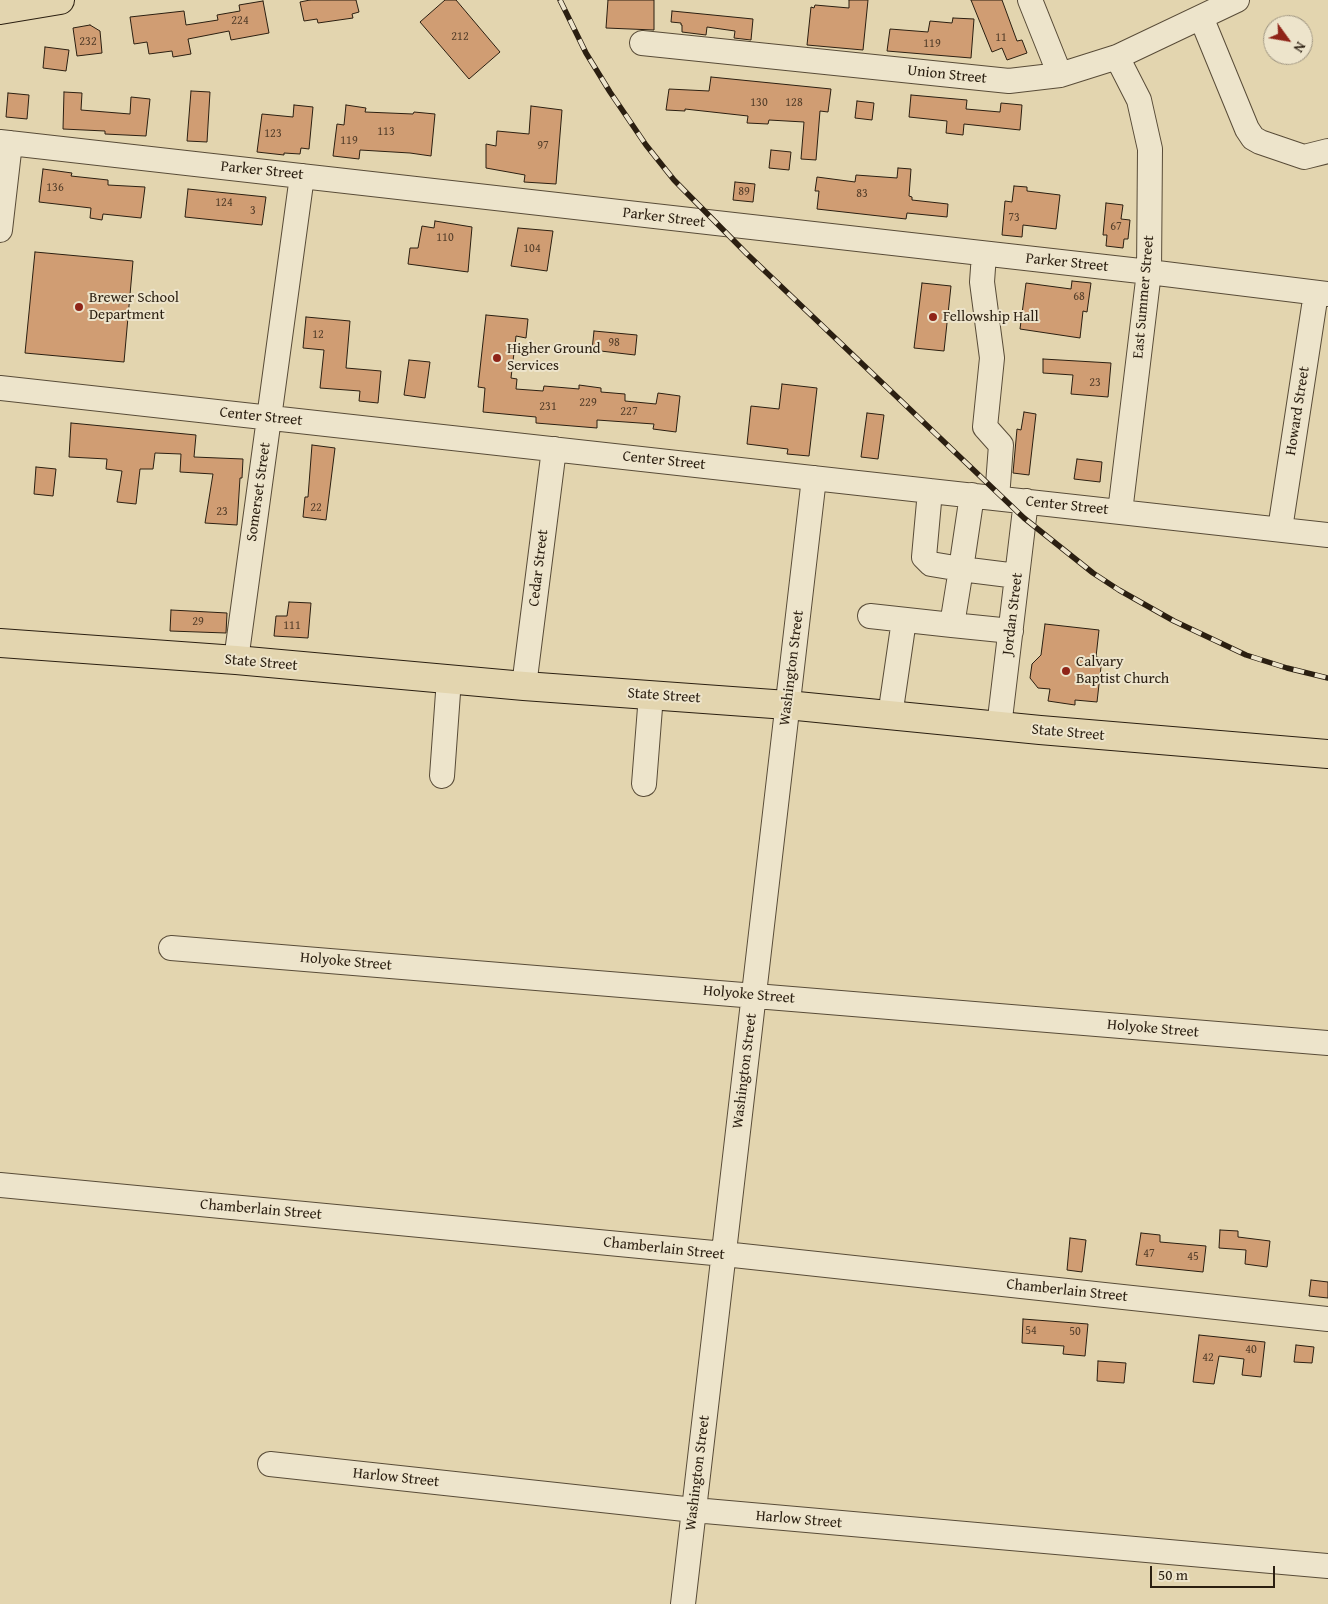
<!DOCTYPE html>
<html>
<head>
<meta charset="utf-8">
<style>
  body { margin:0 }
  #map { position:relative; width:1328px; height:1604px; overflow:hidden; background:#e3d5af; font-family:"Gentium Book Plus",serif }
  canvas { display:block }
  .north { position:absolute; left:1263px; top:15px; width:50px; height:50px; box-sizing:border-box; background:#ede4cb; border:1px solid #9f9581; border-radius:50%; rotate:122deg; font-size:14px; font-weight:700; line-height:20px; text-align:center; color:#2b1f11 }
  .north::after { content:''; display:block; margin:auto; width:18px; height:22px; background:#8f2418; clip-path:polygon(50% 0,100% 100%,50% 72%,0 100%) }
  .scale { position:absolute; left:1150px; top:1566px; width:125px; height:22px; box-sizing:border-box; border:2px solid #2b1f11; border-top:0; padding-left:6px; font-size:15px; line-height:18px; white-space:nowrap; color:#2b1f11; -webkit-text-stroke:4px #ede4cb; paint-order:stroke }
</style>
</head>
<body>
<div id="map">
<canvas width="1328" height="1604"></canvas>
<div class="north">N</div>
<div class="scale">50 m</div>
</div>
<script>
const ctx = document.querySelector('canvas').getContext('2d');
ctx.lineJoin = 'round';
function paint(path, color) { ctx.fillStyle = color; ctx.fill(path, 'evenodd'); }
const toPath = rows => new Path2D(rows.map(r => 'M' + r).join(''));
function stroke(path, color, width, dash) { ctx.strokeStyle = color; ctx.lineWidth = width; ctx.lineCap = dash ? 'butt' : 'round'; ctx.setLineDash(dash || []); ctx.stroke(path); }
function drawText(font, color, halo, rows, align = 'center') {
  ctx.font = font + ' "Gentium Book Plus",serif'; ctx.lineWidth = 4; ctx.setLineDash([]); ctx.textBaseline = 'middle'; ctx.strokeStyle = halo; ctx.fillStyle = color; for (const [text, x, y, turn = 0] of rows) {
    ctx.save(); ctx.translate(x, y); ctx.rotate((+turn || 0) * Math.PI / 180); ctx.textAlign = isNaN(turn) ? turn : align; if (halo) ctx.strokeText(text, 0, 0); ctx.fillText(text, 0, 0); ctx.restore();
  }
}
const building = toPath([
  [310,0,356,0,359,12,352,14,353,18,318,23,317,19,304,21,300,2,310,0],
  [445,0,456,0,500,52,469,79,420,22,445,0],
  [608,0,654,0,654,30,606,28,608,0],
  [849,0,868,0,863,50,807,45,811,7,814,8,815,5,849,8,849,0],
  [971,0,1002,0,1017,41,1022,40,1027,53,1007,60,1002,48,992,52,971,0],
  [263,1,269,33,231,40,229,31,188,39,191,54,173,57,172,51,149,54,147,42,134,44,130,17,184,11,186,25,218,20,217,15,240,11,239,5,263,1],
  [672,11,753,19,751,40,734,38,735,31,707,27,706,35,682,32,682,25,681,25,681,23,671,22,672,11],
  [953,18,974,19,971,58,887,51,890,29,928,32,930,21,952,23,953,18],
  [90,25,100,31,102,53,77,56,73,28,90,25],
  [45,47,69,50,66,71,43,68,45,47],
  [711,77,831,89,828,112,820,111,816,160,801,159,804,122,769,120,768,124,747,123,748,116,685,109,685,111,666,110,669,89,709,91,711,77],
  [191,91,210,92,207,142,187,141,191,91],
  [64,92,82,93,81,110,130,114,131,97,150,99,146,136,105,134,105,131,63,129,64,92],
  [8,93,29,95,27,119,6,117,8,93],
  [911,95,967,100,966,109,1000,112,1001,103,1022,105,1020,130,964,124,963,135,946,133,947,121,909,117,911,95],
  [857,101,874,103,872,120,855,118,857,101],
  [294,105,313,107,309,149,301,148,300,154,284,153,284,155,257,152,262,114,293,117,294,105],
  [346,105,366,108,365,112,413,114,414,112,435,114,431,156,410,153,360,150,359,159,333,156,337,124,344,125,346,105],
  [531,106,562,110,556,184,524,182,525,175,486,168,486,144,496,146,497,131,529,134,531,106],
  [771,150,791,152,789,170,769,168,771,150],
  [898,168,911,169,909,196,912,197,912,200,948,204,947,217,907,213,906,219,817,209,819,191,815,191,817,177,855,182,856,175,897,178,898,168],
  [43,169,72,173,71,176,108,180,108,185,145,187,141,218,103,214,102,220,90,218,91,208,39,202,43,169],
  [735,182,755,184,753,202,733,200,735,182],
  [1014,186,1027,187,1027,191,1060,195,1056,229,1023,225,1022,237,1002,235,1005,201,1012,202,1014,186],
  [188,189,266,197,262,225,185,217,188,189],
  [1106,203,1123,205,1121,219,1130,220,1128,239,1124,239,1123,248,1106,246,1107,235,1103,235,1106,203],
  [435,221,472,227,468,272,408,264,410,248,418,248,422,226,434,228,435,221],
  [518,228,553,231,547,271,511,266,518,228],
  [35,252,133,261,124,362,25,353,35,252],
  [1072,281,1091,283,1087,312,1083,311,1080,338,1020,329,1026,283,1071,289,1072,281],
  [922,283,951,286,944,351,914,348,922,283],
  [486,315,528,319,526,338,516,336,511,378,517,379,516,389,543,391,544,386,579,389,579,385,601,388,601,392,625,394,625,401,656,404,658,393,680,396,676,432,653,429,654,424,597,420,597,428,536,423,536,417,483,412,485,388,478,387,486,315],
  [306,317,350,321,346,368,381,371,378,403,359,401,360,391,320,388,324,350,303,348,306,317],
  [594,331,637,335,635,355,592,350,594,331],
  [1043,359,1111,363,1108,397,1071,394,1073,375,1043,373,1043,359],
  [409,360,430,362,425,398,404,395,409,360],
  [782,384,817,388,809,456,787,454,788,449,747,444,751,406,779,409,782,384],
  [1024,412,1036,414,1029,475,1013,473,1017,429,1021,430,1024,412],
  [867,413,884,415,878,459,861,457,867,413],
  [71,423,196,435,194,457,243,459,242,478,240,478,237,525,205,523,213,474,180,472,181,454,155,453,153,469,140,469,136,504,117,502,122,471,106,469,107,459,69,457,71,423],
  [312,445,335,448,326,520,303,517,305,497,308,497,312,445],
  [1077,459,1102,462,1100,482,1074,479,1077,459],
  [36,467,56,469,53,496,34,494,36,467],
  [289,602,311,603,308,638,274,636,276,616,287,616,289,602],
  [171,610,227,613,226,633,170,631,171,610],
  [1045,624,1099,630,1096,657,1102,658,1097,702,1075,700,1075,705,1048,701,1050,689,1038,688,1030,678,1032,664,1041,655,1045,624],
  [1220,1230,1238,1231,1238,1237,1270,1241,1267,1267,1245,1264,1246,1250,1219,1248,1220,1230],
  [1141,1233,1160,1235,1160,1242,1206,1246,1203,1272,1136,1265,1141,1233],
  [1070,1238,1086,1240,1082,1272,1067,1270,1070,1238],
  [1311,1280,1328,1282,1328,1298,1309,1296,1311,1280],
  [1023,1319,1088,1324,1085,1356,1063,1354,1064,1346,1022,1343,1023,1319],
  [1199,1335,1265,1342,1261,1377,1242,1375,1244,1359,1219,1356,1214,1384,1193,1382,1199,1335],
  [1296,1345,1314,1347,1312,1363,1294,1362,1296,1345],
  [1098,1361,1126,1363,1124,1383,1097,1381,1098,1361]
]);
const minor = toPath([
  [1030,0,1060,75],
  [1201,17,1247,129,1253,138,1260,142,1304,157,1328,151],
  [642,43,1009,81,1060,75,1117,57,1237,0],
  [1117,57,1139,100,1150,149,1149,272,1120,512],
  [0,142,1149,272,1328,294],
  [0,230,10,143],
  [984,254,982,282,992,358,985,427,1001,445,997,498],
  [0,388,1328,535],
  [930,491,924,557,931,564,961,569,972,495],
  [1280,529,1316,293],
  [870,616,952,625],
  [1011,631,952,625,961,569,1017,576],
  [236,660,302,176],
  [524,686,554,449],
  [890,716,904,620],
  [999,727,1026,501],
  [442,776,449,679],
  [644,784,651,695],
  [171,948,1328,1043],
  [0,1185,724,1254,1328,1319],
  [270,1464,694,1510,1328,1566],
  [683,1604,814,478]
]);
const major = toPath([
  [0,10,60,0],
  [0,643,236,660,524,686,787,705,1040,730,1328,754]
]);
const rail = toPath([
  [560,0,586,53,610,92,646,145,674,180,747,254,1024,518,1093,573,1119,590,1174,621,1246,655,1287,668,1328,678]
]);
const markers = [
  [79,307,5,"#8f2418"],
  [933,317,5,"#8f2418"],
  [497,358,5,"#8f2418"],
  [1066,671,5,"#8f2418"]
];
const numberNames = [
  ["224",240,21],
  ["212",460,37],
  ["11",1001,38],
  ["232",88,42],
  ["119",932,44],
  ["130",759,103],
  ["128",794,103],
  ["113",386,132],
  ["123",273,134],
  ["119",349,141],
  ["97",543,146],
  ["136",55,188],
  ["89",744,192],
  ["83",862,194],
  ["124",224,203],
  ["3",253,211],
  ["73",1014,218],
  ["67",1116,227],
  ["110",445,238],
  ["104",532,249],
  ["68",1079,297],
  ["12",318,335],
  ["98",614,343],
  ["23",1095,383],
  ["229",588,403],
  ["231",548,407],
  ["227",629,412],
  ["22",316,508],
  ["23",222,512],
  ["29",198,622],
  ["111",292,626],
  ["47",1149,1254],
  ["45",1193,1257],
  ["54",1031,1331],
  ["50",1075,1332],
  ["40",1251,1350],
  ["42",1208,1358]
];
const streetNames = [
  ["Union Street",947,75,6],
  ["Parker Street",262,171,6],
  ["Parker Street",664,218,7],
  ["Parker Street",1067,263,6],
  ["East Summer Street",1144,297,-85],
  ["Howard Street",1298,411,-81],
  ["Center Street",261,417,6],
  ["Center Street",664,461,6],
  ["Somerset Street",259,492,-82],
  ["Center Street",1067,506,6],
  ["Cedar Street",539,568,-83],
  ["Jordan Street",1013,614,-83],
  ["State Street",261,663,5],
  ["Washington Street",792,668,-83],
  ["State Street",664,696,4],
  ["State Street",1068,733,5],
  ["Holyoke Street",346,962,5],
  ["Holyoke Street",749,995,5],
  ["Holyoke Street",1153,1029,5],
  ["Washington Street",745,1071,-83],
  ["Chamberlain Street",261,1210,5],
  ["Chamberlain Street",664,1249,6],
  ["Chamberlain Street",1067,1291,6],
  ["Washington Street",698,1473,-83],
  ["Harlow Street",396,1478,6],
  ["Harlow Street",799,1520,5]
];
const poiNames = [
  ["Brewer School",89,298],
  ["Department",89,315],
  ["Fellowship Hall",943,317],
  ["Higher Ground",507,349],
  ["Services",507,366],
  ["Calvary",1076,662],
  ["Baptist Church",1076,679]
];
paint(building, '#d09d73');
stroke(building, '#2b1f11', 1);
stroke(minor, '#594c38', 26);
stroke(major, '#2b1f11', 30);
stroke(minor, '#ede4cb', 24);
stroke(major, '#e3d5af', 28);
stroke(rail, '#2b1f11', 5.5);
stroke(rail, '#ede4cb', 4, [11]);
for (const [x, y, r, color] of markers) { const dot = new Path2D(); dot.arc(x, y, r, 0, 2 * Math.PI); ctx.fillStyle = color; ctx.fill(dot); stroke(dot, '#ede4cb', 2); }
drawText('12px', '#543e2a', null, numberNames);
drawText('15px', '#2b1f11', '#ede4cb', streetNames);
drawText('15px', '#2b1f11', '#ede4cb', poiNames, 'left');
</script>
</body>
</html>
